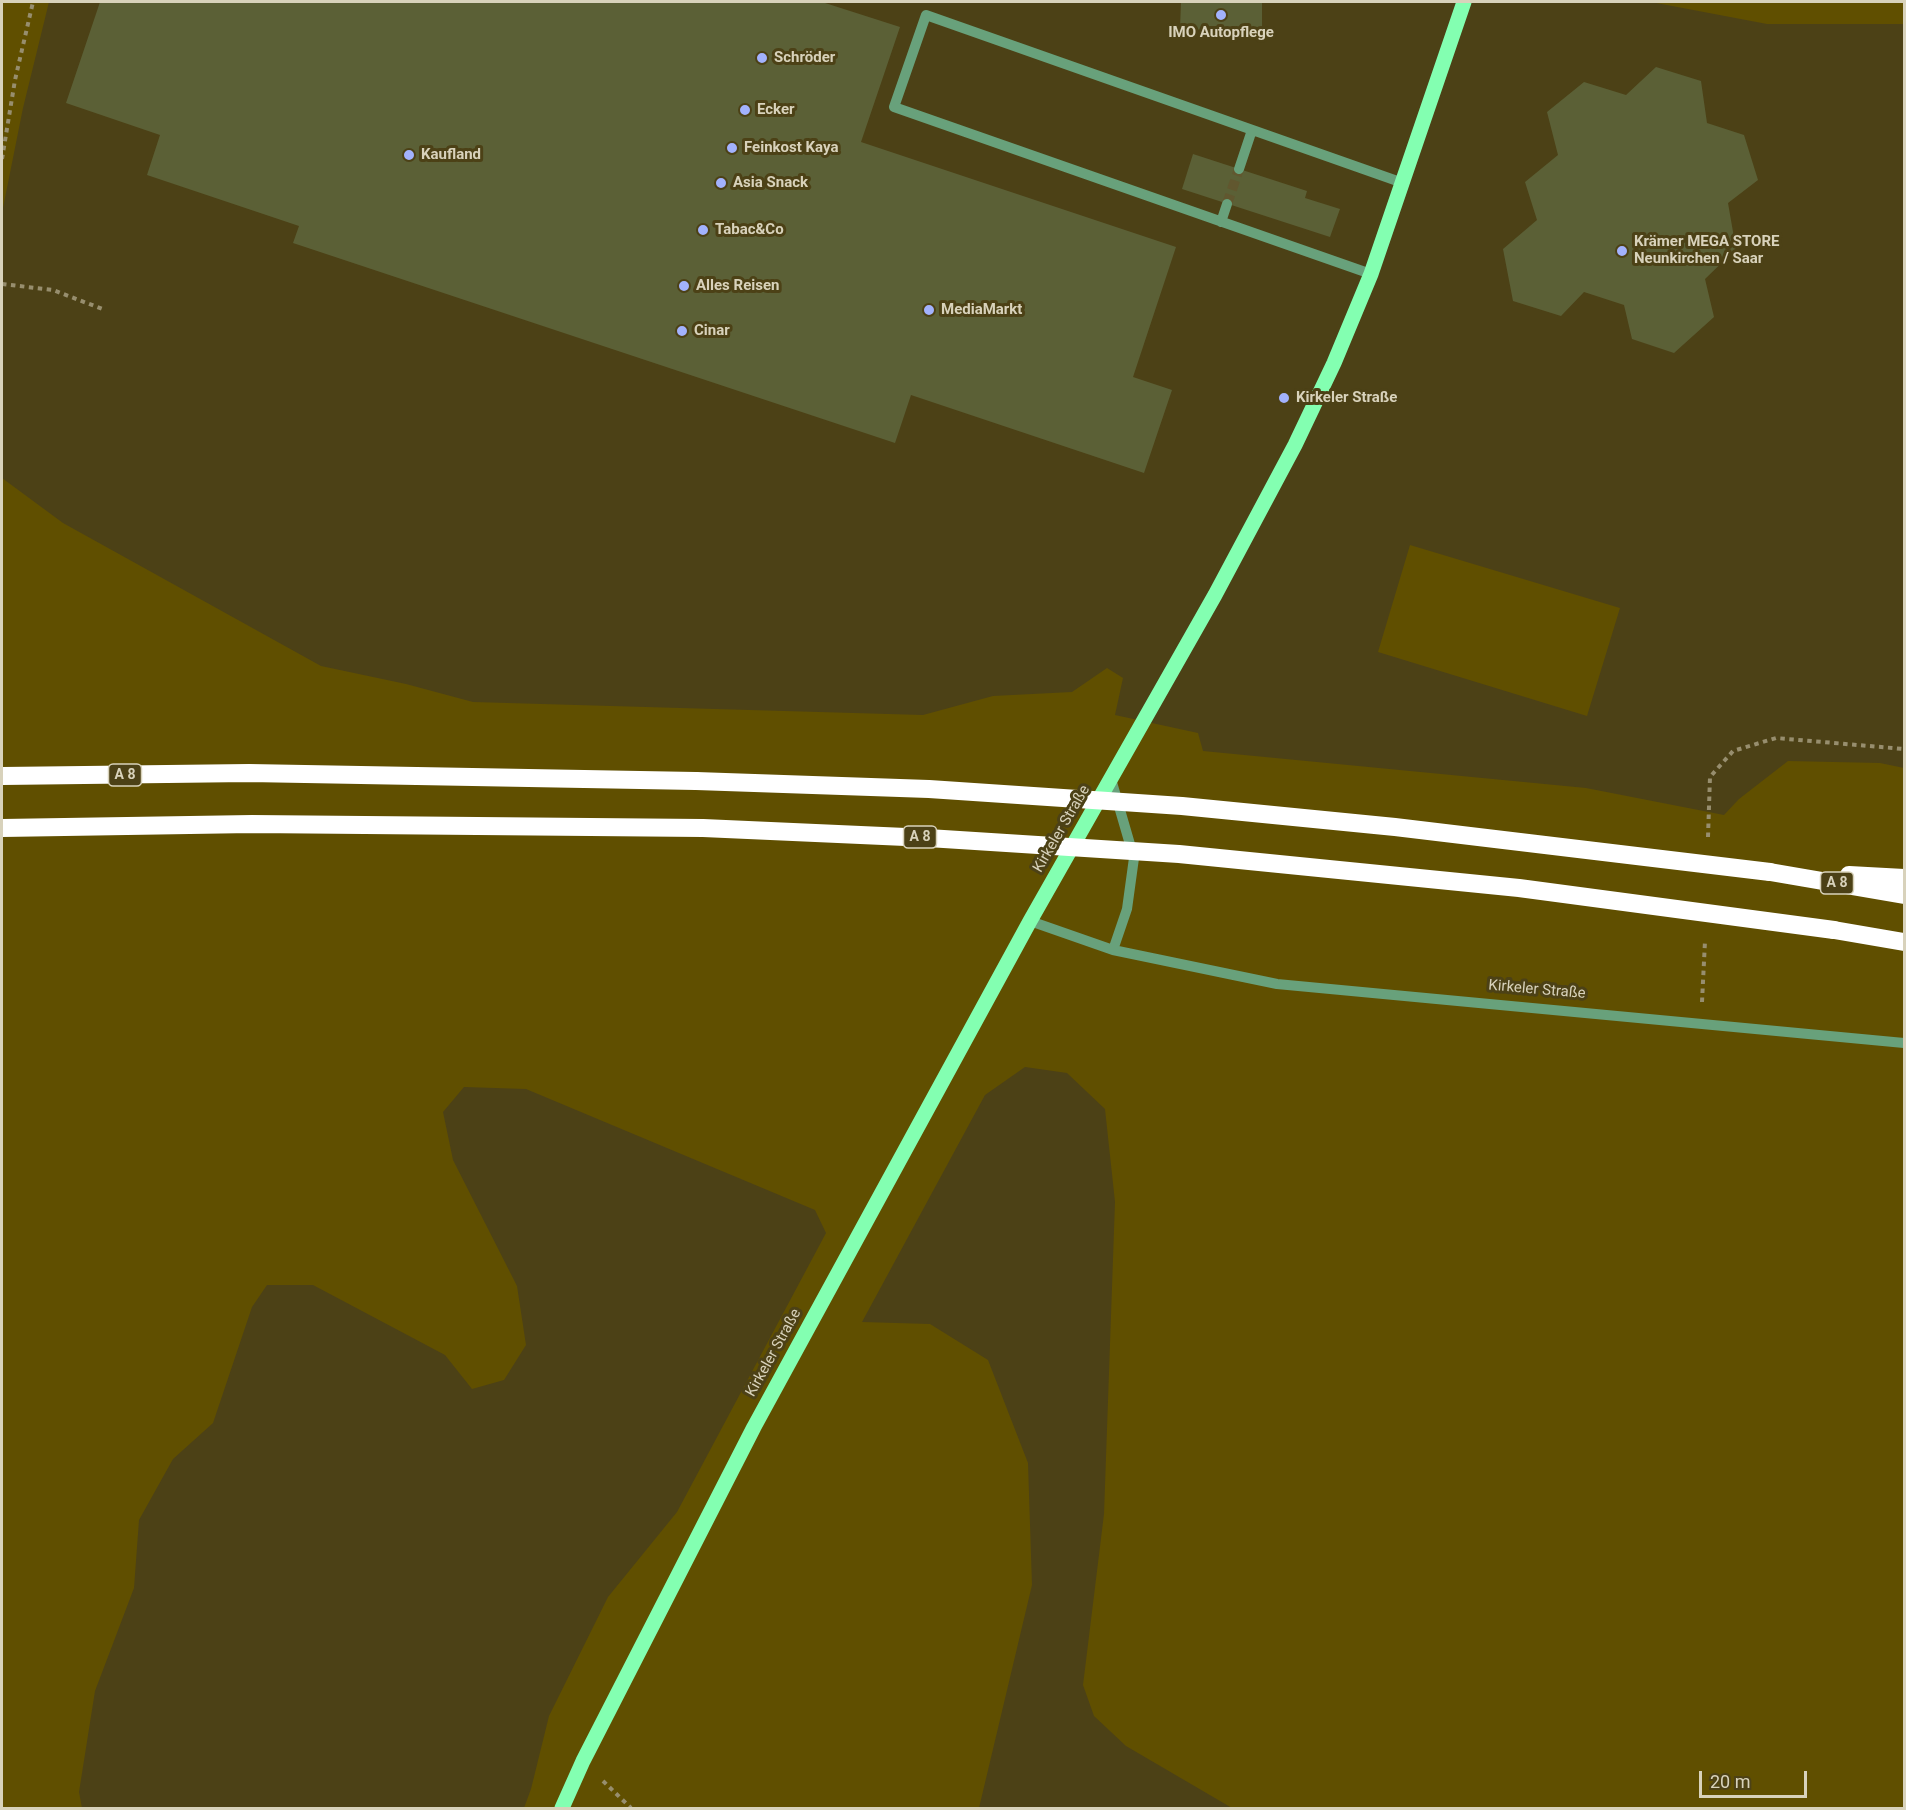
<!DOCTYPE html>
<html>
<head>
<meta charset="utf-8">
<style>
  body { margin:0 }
  #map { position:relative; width:1906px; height:1810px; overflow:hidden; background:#4c4116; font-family:Roboto,sans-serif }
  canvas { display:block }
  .frame { position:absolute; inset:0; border:3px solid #d8d2bb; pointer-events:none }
  .scale { position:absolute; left:1699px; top:1771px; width:108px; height:27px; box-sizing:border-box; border:3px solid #d8d2bb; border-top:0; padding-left:8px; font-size:18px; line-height:21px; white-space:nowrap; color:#d8d2bb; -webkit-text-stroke:4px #4c4116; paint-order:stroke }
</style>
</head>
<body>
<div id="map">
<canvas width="1906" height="1810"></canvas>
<div class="frame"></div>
<div class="scale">20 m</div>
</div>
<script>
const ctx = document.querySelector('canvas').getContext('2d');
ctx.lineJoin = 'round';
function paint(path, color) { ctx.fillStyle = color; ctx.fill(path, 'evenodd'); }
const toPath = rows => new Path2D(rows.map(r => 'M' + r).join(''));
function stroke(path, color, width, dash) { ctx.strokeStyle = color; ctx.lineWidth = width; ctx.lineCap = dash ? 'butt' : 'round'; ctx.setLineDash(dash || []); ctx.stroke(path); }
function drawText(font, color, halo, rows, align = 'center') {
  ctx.font = font + ' Roboto,sans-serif'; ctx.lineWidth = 6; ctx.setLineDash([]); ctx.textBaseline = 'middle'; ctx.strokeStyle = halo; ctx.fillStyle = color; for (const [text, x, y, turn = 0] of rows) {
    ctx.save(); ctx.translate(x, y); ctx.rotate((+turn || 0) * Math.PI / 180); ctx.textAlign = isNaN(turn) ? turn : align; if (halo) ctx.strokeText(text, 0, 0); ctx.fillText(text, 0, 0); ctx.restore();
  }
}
const green = toPath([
  [2,2,49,2,23,108,2,213],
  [1651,2,1904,2,1904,24,1767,24],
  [2,478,63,523,321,666,406,684,473,702,923,715,993,696,1072,692,1107,668,1123,678,1115,715,1198,733,1203,751,1586,788,1724,815,1739,799,1788,761,1880,763,1904,768,1904,1808,1232,1808,1126,1746,1094,1716,1083,1685,1104,1514,1115,1202,1105,1109,1067,1073,1025,1067,985,1095,862,1322,930,1324,988,1360,1028,1463,1032,1585,979,1808,524,1808,531,1789,549,1716,608,1597,677,1512,826,1233,815,1210,526,1089,464,1087,443,1112,453,1160,517,1286,526,1345,504,1380,472,1389,445,1355,313,1285,267,1285,252,1307,213,1423,173,1459,139,1520,134,1588,95,1691,79,1792,82,1808,2,1808],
  [1410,545,1620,608,1587,716,1378,652]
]);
const building = toPath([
  [100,2,822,2,900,27,861,142,1176,247,1133,377,1172,390,1144,473,911,395,895,443,293,243,299,226,147,175,160,135,66,103],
  [1181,2,1262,2,1262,32,1180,29],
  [1656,67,1701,81,1707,123,1744,135,1758,180,1728,203,1736,249,1705,279,1714,317,1674,353,1632,339,1624,305,1584,292,1561,316,1513,301,1503,249,1537,220,1525,182,1558,155,1547,112,1584,82,1626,95],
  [1193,154,1307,191,1305,198,1340,209,1330,237,1182,189]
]);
const minorTunnel = toPath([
  [1227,204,1239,169]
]);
const path = toPath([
  [2,159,15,80,33,2],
  [2,284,53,290,105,310],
  [1708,837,1710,777,1733,751,1776,738,1904,749],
  [1702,1002,1705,941],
  [603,1781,631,1808]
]);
const minor = toPath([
  [1239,169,1252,130],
  [1221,222,1227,204],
  [1371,274,894,107,926,15,1403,183],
  [1111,779,1134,858,1127,909,1113,950],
  [1030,921,1113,950,1277,984,1904,1043]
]);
const major = toPath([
  [562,1808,583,1761,754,1427,1030,921,1215,595,1295,445,1334,363,1371,274,1464,2]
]);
const highway = toPath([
  [2,776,249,773,696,781],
  [1770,872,1904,895],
  [1849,875,1904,878],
  [1834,930,1904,942]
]);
const highwayBridge = toPath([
  [696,781,929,789,1182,806,1395,827,1770,872],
  [2,828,252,824,703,828,928,838,1179,854,1519,888,1834,930]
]);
const markers = [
  [1221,15,6,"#a2b2fd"],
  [762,58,6,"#a2b2fd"],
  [745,110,6,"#a2b2fd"],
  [732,148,6,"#a2b2fd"],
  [409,155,6,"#a2b2fd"],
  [721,183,6,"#a2b2fd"],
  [703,230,6,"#a2b2fd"],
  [1622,251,6,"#a2b2fd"],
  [684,286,6,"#a2b2fd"],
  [929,310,6,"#a2b2fd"],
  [682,331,6,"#a2b2fd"],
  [1284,398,6,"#a2b2fd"]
];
const shields = [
  [125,775,33],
  [920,837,33],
  [1837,883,33]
];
const shieldNames = [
  ["A 8",125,775],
  ["A 8",920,837],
  ["A 8",1837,883]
];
const poiNames = [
  ["IMO Autopflege",1221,33,"center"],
  ["Schröder",774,58],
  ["Ecker",757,110],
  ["Feinkost Kaya",744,148],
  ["Kaufland",421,155],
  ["Asia Snack",733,183],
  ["Tabac&Co",715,230],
  ["Krämer MEGA STORE",1634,242],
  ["Neunkirchen / Saar",1634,259],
  ["Alles Reisen",696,286],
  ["MediaMarkt",941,310],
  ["Cinar",694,331],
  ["Kirkeler Straße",1296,398]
];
const streetNames = [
  ["Kirkeler Straße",1062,829,-60],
  ["Kirkeler Straße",1537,990,5],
  ["Kirkeler Straße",774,1353,-61]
];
paint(green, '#604f00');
paint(building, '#5b6036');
stroke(minorTunnel, '#61572f', 10, [10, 5]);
stroke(path, '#978e6e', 4, [4.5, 4.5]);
stroke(minor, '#68a17b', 10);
stroke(major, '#83ffb1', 15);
stroke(highway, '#fff', 18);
stroke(highwayBridge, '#fff', 18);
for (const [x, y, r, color] of markers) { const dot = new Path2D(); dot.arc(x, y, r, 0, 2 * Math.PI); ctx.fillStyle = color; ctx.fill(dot); stroke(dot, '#4c4116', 2); }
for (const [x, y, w] of shields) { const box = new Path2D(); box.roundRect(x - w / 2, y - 11, w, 22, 4.5); ctx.fillStyle = '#4c4116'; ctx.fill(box); stroke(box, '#d8d2bb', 1.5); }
drawText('bold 14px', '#d8d2bb', null, shieldNames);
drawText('bold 15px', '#d8d2bb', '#4c4116', poiNames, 'left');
drawText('15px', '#d8d2bb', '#4c4116', streetNames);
</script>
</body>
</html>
